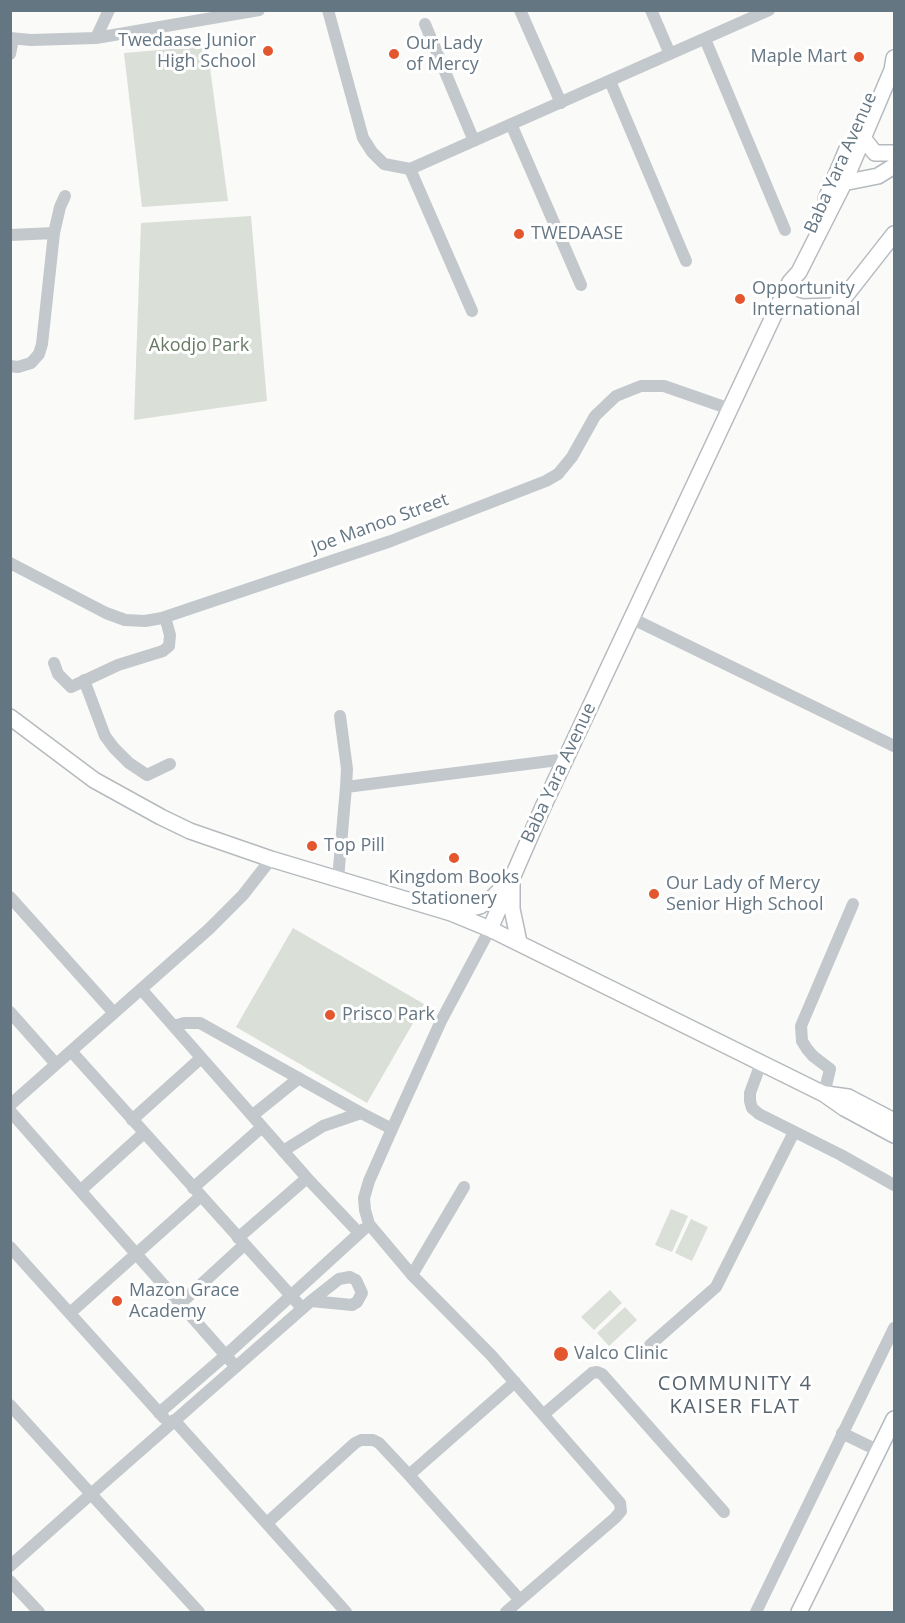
<!DOCTYPE html>
<html>
<head>
<meta charset="utf-8">
<style>
  body { margin:0 }
  #map { position:relative; width:905px; height:1623px; overflow:hidden; background:#fafaf8; font-family:"Open Sans",sans-serif }
  canvas { display:block }
  .frame { position:absolute; inset:0; border:12px solid #657683; pointer-events:none }
</style>
</head>
<body>
<div id="map">
<canvas width="905" height="1623"></canvas>
<div class="frame"></div>
</div>
<script>
const ctx = document.querySelector('canvas').getContext('2d');
ctx.lineJoin = 'round';
function paint(path, color) { ctx.fillStyle = color; ctx.fill(path, 'evenodd'); }
const toPath = rows => new Path2D(rows.map(r => 'M' + r).join(''));
function stroke(path, color, width, dash) { ctx.strokeStyle = color; ctx.lineWidth = width; ctx.lineCap = dash ? 'butt' : 'round'; ctx.setLineDash(dash || []); ctx.stroke(path); }
function drawText(font, color, halo, rows, align = 'center') {
  ctx.font = font + ' "Open Sans",sans-serif'; ctx.lineWidth = 6; ctx.setLineDash([]); ctx.textBaseline = 'middle'; ctx.strokeStyle = halo; ctx.fillStyle = color; for (const [text, x, y, turn = 0] of rows) {
    ctx.save(); ctx.translate(x, y); ctx.rotate((+turn || 0) * Math.PI / 180); ctx.textAlign = isNaN(turn) ? turn : align; if (halo) ctx.strokeText(text, 0, 0); ctx.fillText(text, 0, 0); ctx.restore();
  }
}
const green = toPath([
  [207,46,228,201,142,207,124,53],
  [251,216,267,401,134,420,141,223],
  [293,928,424,1004,367,1103,236,1027],
  [671,1209,688,1216,672,1252,655,1245],
  [691,1219,708,1227,692,1261,675,1253],
  [610,1290,622,1303,594,1330,581,1317],
  [625,1307,637,1320,609,1346,597,1333]
]);
const minor = toPath([
  [328,10,363,138,372,152,384,164,410,169,769,10],
  [520,10,561,103],
  [651,10,670,54],
  [425,24,474,141],
  [10,38,31,40,96,38,259,10],
  [96,38,109,10],
  [705,39,785,230],
  [10,54,13,39],
  [610,81,686,261],
  [511,124,581,285],
  [410,169,472,311],
  [10,235,54,233],
  [10,366,18,367,31,363,39,354,42,344,54,233,60,207,65,196],
  [10,563,106,613,125,620,145,621,162,618,391,541,546,481,558,474,572,457,595,416,616,396,641,386,664,386,730,409],
  [631,618,894,746],
  [54,663,58,674,71,687,118,665,163,651,169,646,170,635,165,617],
  [84,680,105,736,114,748,129,763,147,775,170,764],
  [340,716,347,769,346,787,566,759],
  [338,879,346,787],
  [10,897,114,1013],
  [490,929,441,1021,392,1129,369,1181,364,1198,365,1210,369,1224,412,1275,491,1355,620,1503,621,1511,615,1518,506,1612],
  [141,989,307,1178,359,1233],
  [10,1012,56,1064],
  [174,1026,184,1023,200,1023,361,1113,392,1129],
  [71,1051,302,1308],
  [761,1063,750,1093,750,1101,752,1108,759,1114,841,1155,894,1185],
  [824,1094,830,1069,813,1056,807,1049,802,1041,801,1026,853,904],
  [10,1105,209,929,243,895,271,859],
  [10,1111,236,1367],
  [253,1115,299,1078],
  [132,1120,201,1058],
  [283,1151,323,1126,361,1113],
  [193,1188,262,1127],
  [81,1190,144,1133],
  [238,1238,307,1178],
  [10,1247,164,1418],
  [412,1275,464,1187],
  [181,1303,244,1245],
  [70,1313,201,1196],
  [650,1345,716,1287,794,1132],
  [10,1405,91,1494,10,1566],
  [159,1413,226,1355,364,1229],
  [544,1414,592,1373,597,1372,602,1374,724,1512],
  [174,1420,346,1612],
  [842,1433,879,1451],
  [409,1475,515,1382],
  [267,1523,355,1443,361,1440,373,1440,379,1443,409,1475,520,1600],
  [10,1581,39,1612],
  [199,1612,91,1494,311,1301,339,1279,350,1277,356,1280,362,1293,357,1302,352,1305,311,1301],
  [756,1612,894,1328]
]);
const major = toPath([
  [863,138,875,153,894,153],
  [838,184,878,176,894,166],
  [826,199,847,149],
  [781,300,802,307,832,306,843,299,894,234],
  [10,717,94,780,161,817,190,831,271,859,451,913,490,929,824,1094,844,1108,894,1135],
  [512,883,512,909,519,942],
  [451,913,480,906,492,898,505,885],
  [490,929,543,807,781,300,790,282,799,272,844,183,892,70,894,58],
  [826,1094,848,1097,894,1121],
  [799,1612,894,1419]
]);
const markers = [
  [268,51,6,"#e4572e"],
  [394,54,6,"#e4572e"],
  [859,57,6,"#e4572e"],
  [519,234,6,"#e4572e"],
  [740,299,6,"#e4572e"],
  [312,846,6,"#e4572e"],
  [454,858,6,"#e4572e"],
  [654,894,6,"#e4572e"],
  [330,1015,6,"#e4572e"],
  [117,1301,6,"#e4572e"],
  [561,1354,8,"#e4572e"]
];
const poiNames = [
  ["Twedaase Junior",256,41,"right"],
  ["High School",256,62,"right"],
  ["Our Lady",406,44],
  ["of Mercy",406,65],
  ["Maple Mart",847,57,"right"],
  ["TWEDAASE",531,234],
  ["Opportunity",752,289],
  ["International",752,310],
  ["Top Pill",324,846],
  ["Kingdom Books",454,878,"center"],
  ["Stationery",454,899,"center"],
  ["Our Lady of Mercy",666,884],
  ["Senior High School",666,905],
  ["Prisco Park",342,1015],
  ["Mazon Grace",129,1291],
  ["Academy",129,1312],
  ["Valco Clinic",574,1354]
];
const streetNames = [
  ["Baba Yara Avenue",841,163,-66],
  ["Joe Manoo Street",380,524,-20],
  ["Baba Yara Avenue",559,773,-65]
];
const parkNames = [
  ["Akodjo Park",199,346]
];
const neighbourhoodNames = [
  ["COMMUNITY 4",735,1384],
  ["KAISER FLAT",735,1407]
];
paint(green, '#dadfd7');
stroke(major, '#b5babe', 18);
stroke(minor, '#c3c8cc', 12);
stroke(major, '#fff', 15);
for (const [x, y, r, color] of markers) { const dot = new Path2D(); dot.arc(x, y, r, 0, 2 * Math.PI); ctx.fillStyle = color; ctx.fill(dot); stroke(dot, '#fff', 2); }
drawText('18px', '#657683', '#fff', poiNames, 'left');
drawText('18px', '#657683', '#fff', streetNames);
drawText('18px', '#687a64', '#fff', parkNames);
ctx.letterSpacing = '1.5px';
drawText('20px', '#57646e', '#fff', neighbourhoodNames);
ctx.letterSpacing = '0px';
</script>
</body>
</html>
